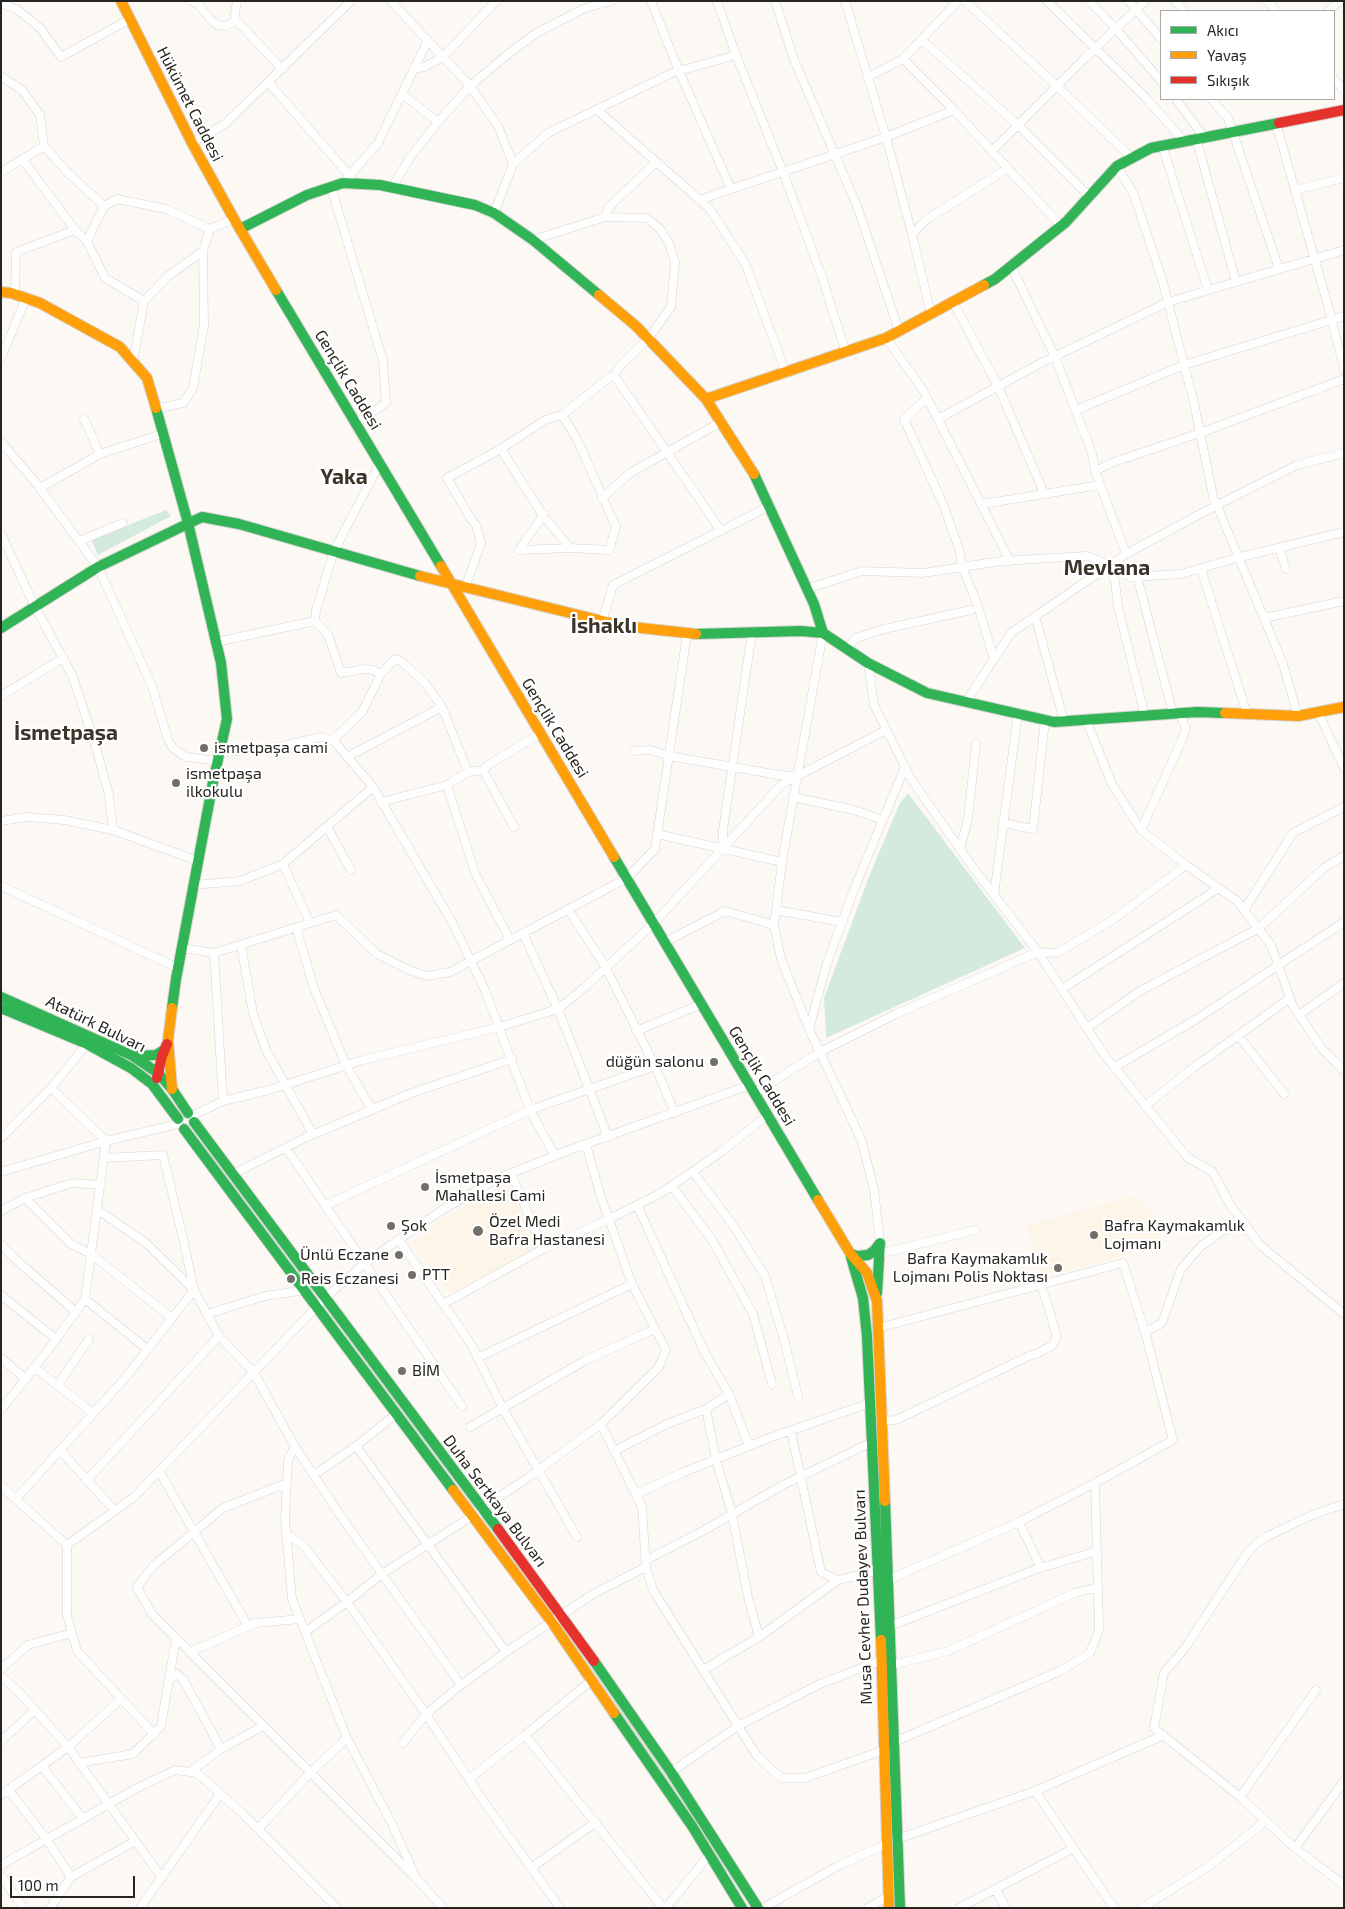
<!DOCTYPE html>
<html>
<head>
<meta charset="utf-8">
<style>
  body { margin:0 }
  #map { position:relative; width:1345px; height:1909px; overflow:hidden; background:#fcf9f5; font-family:"Exo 2",sans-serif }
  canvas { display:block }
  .frame { position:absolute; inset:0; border:2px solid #282520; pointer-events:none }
  .legend { position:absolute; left:1160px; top:10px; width:175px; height:90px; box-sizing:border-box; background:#fff; border:1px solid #a9a8a6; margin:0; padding:6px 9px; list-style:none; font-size:15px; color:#282520 }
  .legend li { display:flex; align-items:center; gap:10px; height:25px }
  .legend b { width:25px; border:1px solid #a9a8a6 }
  .scale { position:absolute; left:10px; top:1876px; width:125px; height:22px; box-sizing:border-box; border:2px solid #282520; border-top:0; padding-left:6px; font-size:15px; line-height:18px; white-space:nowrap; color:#282520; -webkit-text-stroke:4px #fff; paint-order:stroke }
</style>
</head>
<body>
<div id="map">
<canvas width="1345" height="1909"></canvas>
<div class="frame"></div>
<ul class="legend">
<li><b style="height:6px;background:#30b455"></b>Akıcı</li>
<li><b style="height:6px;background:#ff9f0a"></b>Yavaş</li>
<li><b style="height:6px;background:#e5322d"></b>Sıkışık</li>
</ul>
<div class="scale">100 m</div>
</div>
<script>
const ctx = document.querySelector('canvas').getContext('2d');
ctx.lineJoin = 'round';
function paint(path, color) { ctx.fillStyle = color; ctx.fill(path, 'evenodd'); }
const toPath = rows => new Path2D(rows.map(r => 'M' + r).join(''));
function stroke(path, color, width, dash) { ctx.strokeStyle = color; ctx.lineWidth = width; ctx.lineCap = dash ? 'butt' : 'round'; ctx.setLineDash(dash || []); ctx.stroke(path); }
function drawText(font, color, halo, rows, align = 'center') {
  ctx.font = font + ' "Exo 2",sans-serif'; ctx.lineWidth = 4.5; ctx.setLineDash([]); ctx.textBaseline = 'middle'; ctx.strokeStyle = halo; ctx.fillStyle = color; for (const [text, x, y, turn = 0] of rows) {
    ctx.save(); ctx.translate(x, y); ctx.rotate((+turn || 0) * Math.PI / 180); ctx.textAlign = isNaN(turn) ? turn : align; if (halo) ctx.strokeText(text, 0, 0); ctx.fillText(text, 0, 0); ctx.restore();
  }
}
const built = toPath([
  [508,1182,536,1247,450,1294,411,1243,444,1218],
  [1134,1196,1151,1209,1161,1245,1042,1278,1027,1225]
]);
const green = toPath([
  [166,510,171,516,98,555,91,540],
  [908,793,1025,948,826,1038,824,998,870,874,900,803],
  [194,1133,315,1290,313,1292,193,1135],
  [331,1313,474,1507,472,1508,330,1315],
  [872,1336,875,1336,884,1561,882,1561],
  [482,1517,553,1612,551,1614,480,1519],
  [561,1624,698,1821,749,1908,696,1822,559,1625]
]);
const street = toPath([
  [192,1,198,4,212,21,218,25,226,26,236,20],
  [237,1,235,14,236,20,282,69],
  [391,1,470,86,498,126,513,164,494,213],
  [651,1,679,71,731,189],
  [717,1,736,55,783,172,822,277,846,353],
  [775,1,795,62,857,206,899,331],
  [845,1,886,137,912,234,931,314],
  [965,1,1057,86,1132,158],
  [1047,1,1144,96,1184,141],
  [1089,1,1116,29,1161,81],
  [1129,1,1161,39],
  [1175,1,1184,11],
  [1267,1,1276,11],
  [1,3,18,10,40,28,61,57,130,19],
  [1328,11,1340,1],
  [922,40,1018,125,1089,196],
  [903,59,954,110,1061,226],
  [414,69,424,67,443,57,496,1],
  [1,76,22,90,40,115,44,146,68,173,104,206],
  [868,77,903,59,958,1],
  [1334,79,1344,90],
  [268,82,350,176],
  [402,94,438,122],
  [1176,99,1204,137],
  [1211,99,1228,118,1279,269],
  [597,110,709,208,745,263,786,373],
  [1276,123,1328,306,1344,368],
  [1196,138,1236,282],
  [192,143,225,124,351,1],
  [1162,145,1208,290],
  [992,151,1084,59,1145,1],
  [23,160,75,230,87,241,105,278,144,301],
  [513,164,548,133,672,73,736,55],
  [1117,166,1134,195,1162,279,1194,403,1213,496,1283,664,1298,716],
  [1,172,44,146],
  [343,183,378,143,428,40],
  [331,187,383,361,386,403,356,423],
  [392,188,411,156,438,122,470,86,508,54,538,32,585,8,612,1],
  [1295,190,1344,178],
  [699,200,886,137,954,110],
  [605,217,609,207,656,162],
  [912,234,926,220,1008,168],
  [87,241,104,206,117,199,166,209,210,229],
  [1011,266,1055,357,1092,453,1095,471],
  [15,295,16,252,75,230],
  [953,302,998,386,1041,486,1043,494],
  [886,338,923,390,1010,561],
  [1,358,26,298],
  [133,362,144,301,168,276,203,251,210,229,234,219],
  [614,375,721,531],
  [927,398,904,419,943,504,959,549,962,567,977,603,994,659],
  [155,409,183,403,193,388,204,325,203,251],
  [1076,410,1184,365,1344,316],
  [84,419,100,454],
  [938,419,1039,364,1168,302,1344,250],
  [1,442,36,483,98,567,152,686,168,740,173,748,186,757,218,761],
  [501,449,542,514,570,548],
  [380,463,334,551,316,610,315,621,328,635,341,673,365,669,373,670,381,674],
  [40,488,100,454,162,434],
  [602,498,630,473,721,422],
  [982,504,1100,485],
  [1,534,35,607,72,675,95,744,109,795,113,830],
  [79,541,123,523],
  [1279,548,1286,569],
  [519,550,570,548,609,550,616,527,577,439,562,415],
  [519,550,544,514],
  [1126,554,1095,471,1114,462,1200,433,1344,379],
  [1110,565,1115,581,1118,607,1145,716],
  [1201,569,1247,714],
  [1137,576,1173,714],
  [465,588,481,543,476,525,471,519,447,478,501,449,545,420,562,415,610,377,614,375,620,366,648,339,671,307,675,262,669,243,660,229,647,218,605,217,533,240],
  [807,589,862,571,923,573,1001,561,1087,556,1110,565,1130,577,1181,574,1240,557,1344,532],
  [1035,616,1064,721],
  [1264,618,1344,601],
  [602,622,613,585,770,506],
  [823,633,782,862,774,925,781,959,809,1029,861,1139,874,1189,880,1243],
  [216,642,315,621],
  [847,649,856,638,884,629,971,610],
  [868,663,874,705,911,779,974,869,1038,952,1103,1053,1188,1158,1212,1171,1231,1206,1260,1245,1344,1314],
  [1,696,63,658],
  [966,702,1011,633,1126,554,1217,505,1297,465,1344,453],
  [1318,712,1344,768],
  [1086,720,1112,784,1141,830,1186,865,1237,901,1271,945,1293,1006,1323,1050,1344,1071],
  [333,740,373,787,452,922,485,990,530,1110,555,1156],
  [635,751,651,750,669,756,779,775,797,776],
  [219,753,278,747,321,737,333,740,362,712,381,674,395,659,401,661,425,683,442,707,468,772],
  [347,757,442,707],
  [483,770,514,827],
  [447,785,475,873,510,940],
  [793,797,854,810,883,820],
  [381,802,447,785,468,772,483,770,488,765,541,733],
  [1,821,27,817,64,820,113,830,198,861],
  [1003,823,1033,829,1045,720],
  [327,827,351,870],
  [1141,830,1181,742,1186,728,1179,714],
  [657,834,782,862],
  [723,848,723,830,752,632],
  [960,849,968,819,976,744],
  [283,864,310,923],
  [194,885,240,881,283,864,373,787],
  [1,886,178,968],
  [994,895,1018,713],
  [568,909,606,968,655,1066,675,1113],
  [776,910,842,922],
  [1244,910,1293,833,1344,807],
  [296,928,315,991,346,1065,372,1110],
  [523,933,558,1009,608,1137],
  [665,942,725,911,774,925],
  [241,945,253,1013,266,1050,313,1134],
  [182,948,214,953,336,915,377,954,409,970,427,976,450,972,627,878,655,849,687,634],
  [214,953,223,1101],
  [1062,989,1219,888],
  [1299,1015,1344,983],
  [1087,1028,1140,991,1259,928,1325,867,1344,856],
  [809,1029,827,963,855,887,905,767],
  [636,1031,702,1004],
  [1238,1035,1284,1094],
  [1115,1067,1195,1020,1344,922],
  [755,1093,820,1052,896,1014,1038,952,1057,953,1111,921,1186,865],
  [1145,1106,1193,1068,1290,998],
  [192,1116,223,1101,269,1090,363,1060,499,1027,558,1009,585,987,654,923,782,784,886,730],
  [1,1138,51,1088,87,1044],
  [286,1148,462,1406],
  [1,1172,106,1141,178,1124],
  [693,1172,733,1225,765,1276,785,1343,798,1397],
  [511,1173,543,1249],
  [233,1174,305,1138,409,1094,512,1059],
  [672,1186,712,1240,753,1314,772,1384],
  [25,1198,71,1244,91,1254,172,1318],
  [326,1205,530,1110,655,1066],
  [637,1205,705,1353,729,1394,749,1446],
  [98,1210,146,1243,194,1290,219,1336,254,1373,295,1447,342,1518,461,1685],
  [1,1211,25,1198,72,1183,101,1185],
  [399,1240,471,1344,503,1409,577,1537],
  [1,1244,14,1258,76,1312],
  [879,1254,975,1230],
  [1,1295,56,1339],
  [85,1299,147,1349],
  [443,1304,543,1249,609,1219,661,1193,721,1152,768,1115],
  [207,1314,265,1296,305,1290],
  [878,1328,1123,1263,1145,1332,1173,1440,1095,1483,1019,1522,888,1580],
  [1145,1332,1162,1323,1181,1269,1200,1247,1240,1218],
  [1,1358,26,1379],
  [477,1358,632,1284],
  [34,1367,93,1413],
  [57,1386,89,1339],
  [729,1394,706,1409,716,1459,732,1514,748,1597,759,1637],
  [1,1410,52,1345,85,1299,106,1141,51,1088],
  [882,1421,896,1420,1029,1356,1038,1353,1053,1345,1057,1336,1041,1284],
  [601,1424,642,1507,646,1567,653,1590,757,1756,781,1778,805,1778,884,1750],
  [470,1427,586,1360,655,1329],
  [791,1431,821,1572,838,1580],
  [356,1446,506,1652],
  [295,1447,288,1460,285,1519,292,1599,347,1738,392,1824,416,1878,443,1908],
  [60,1450,115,1511],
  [614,1451,667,1424,706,1409],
  [159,1471,248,1626],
  [314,1475,356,1446,396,1414],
  [87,1480,219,1336],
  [287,1483,223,1508,153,1566,137,1587,152,1614,416,1878],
  [1,1486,67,1545],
  [636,1494,684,1472,769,1438,870,1403],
  [16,1499,126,1377,194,1290,184,1243,163,1155,104,1158],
  [1344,1504,1312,1515,1266,1537,1258,1542,1246,1555,1185,1648,1164,1673,1154,1728,1240,1797,1295,1848,1344,1885],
  [481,1509,529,1477,601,1424,658,1368,666,1350,632,1284,601,1197,586,1144],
  [1019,1522,1041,1568],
  [287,1535,303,1545,347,1602,426,1714,482,1799,560,1908],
  [646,1560,701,1532,783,1485,872,1442],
  [890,1626,1034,1570,1097,1551],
  [305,1632,347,1602,382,1574,472,1516],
  [190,1652,256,1623,300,1619],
  [892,1665,948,1651,1075,1593,1098,1587],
  [1,1669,28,1645,72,1633],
  [703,1670,759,1637,838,1580,877,1571],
  [1,1676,18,1691,68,1747,162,1878],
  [168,1681,177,1674,183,1679,221,1749],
  [154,1734,77,1651,67,1615,67,1545,134,1497,326,1297,365,1263,442,1210,499,1178,572,1149,750,1085],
  [525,1735,663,1908],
  [1,1741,35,1710],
  [894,1742,1060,1671,1090,1653,1099,1630,1095,1483],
  [403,1743,426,1714,461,1685,506,1652,593,1594,646,1567],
  [79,1763,133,1754,161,1726,176,1638],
  [42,1766,83,1819],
  [190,1772,221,1749,263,1726],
  [671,1772,738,1726,820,1684,882,1660],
  [470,1778,525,1735,592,1680],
  [9,1790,47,1840,71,1877],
  [1035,1791,1114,1908],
  [1,1795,68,1747,121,1699],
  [1240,1797,1316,1690],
  [258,1829,310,1773,347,1738],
  [1295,1848,1344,1781],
  [1,1865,139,1787,175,1770,190,1772,197,1773,242,1813,337,1908],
  [531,1868,596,1822],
  [1,1876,23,1908],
  [996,1890,1006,1908],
  [50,1908,71,1877,135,1841],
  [140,1908,220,1794],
  [666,1908,709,1855],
  [763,1908,838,1866,897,1839,1035,1791,1164,1735],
  [867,1908,889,1896],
  [959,1908,1074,1848],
  [1142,1908,1209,1866,1266,1821]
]);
const fast = toPath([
  [240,229,307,195,343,183,380,185,475,205,494,213,533,240,599,295],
  [984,285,995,279,1066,222,1117,166,1151,148,1279,123],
  [276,290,441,566],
  [156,408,188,523,221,663,227,719,213,782,176,979,172,1008],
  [754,474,814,604,823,633],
  [1,628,98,567,202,517,239,524,420,576],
  [696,634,801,631,823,633,868,663,927,693,1054,722,1197,712,1225,713],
  [614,857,818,1200],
  [1,997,133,1056,158,1073,172,1089,188,1113],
  [1,1008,87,1044,131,1068,152,1084,178,1119],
  [134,1056,156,1055,164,1050],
  [194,1122,498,1529],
  [184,1129,453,1490],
  [851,1254,857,1256,868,1255,874,1251,880,1243],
  [851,1257,863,1298,867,1336,881,1640],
  [877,1293,880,1243],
  [885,1501,900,1908],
  [594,1661,671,1772,758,1908],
  [614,1713,692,1826,742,1908]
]);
const slow = toPath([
  [121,1,192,143,234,219,276,290],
  [1,292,11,293,40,303,120,347,147,378,156,408],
  [599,295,636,326,706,399,754,474],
  [706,399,886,338,984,285],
  [441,566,614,857],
  [420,576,623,626,696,634],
  [1225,713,1298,716,1344,707],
  [172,1089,168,1040,172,1008],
  [818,1200,850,1253,867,1273,877,1301,885,1501],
  [453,1490,551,1621,614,1713],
  [881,1640,889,1908]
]);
const jam = toPath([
  [1279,123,1344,110],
  [157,1078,162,1056,167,1044],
  [498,1529,594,1661]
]);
const markers = [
  [204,748,5,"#726f6b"],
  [176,783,5,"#726f6b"],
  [714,1062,5,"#726f6b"],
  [425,1187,5,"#726f6b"],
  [391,1226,5,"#726f6b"],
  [478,1231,6,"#726f6b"],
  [1094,1235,5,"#726f6b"],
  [399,1255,5,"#726f6b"],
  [1058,1268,5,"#726f6b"],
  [412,1275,5,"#726f6b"],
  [291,1279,5,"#726f6b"],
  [402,1371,5,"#726f6b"]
];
const streetNames = [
  ["Hükümet Caddesi",190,104,63],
  ["Gençlik Caddesi",348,380,59],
  ["Gençlik Caddesi",555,728,59],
  ["Atatürk Bulvarı",96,1024,26],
  ["Gençlik Caddesi",762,1076,59],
  ["Duha Sertkaya Bulvarı",495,1501,53],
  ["Musa Cevher Dudayev Bulvarı",863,1597,-92]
];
const poiNames = [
  ["ismetpaşa cami",214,748],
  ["ismetpaşa",186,774],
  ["ilkokulu",186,792],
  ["düğün salonu",704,1062,"right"],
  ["İsmetpaşa",435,1178],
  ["Mahallesi Cami",435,1196],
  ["Özel Medi",489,1222],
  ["Bafra Hastanesi",489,1240],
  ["Şok",401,1226],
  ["Bafra Kaymakamlık",1104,1226],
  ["Lojmanı",1104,1244],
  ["Ünlü Eczane",389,1255,"right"],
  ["Bafra Kaymakamlık",1048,1259,"right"],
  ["Lojmanı Polis Noktası",1048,1277,"right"],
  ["PTT",422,1275],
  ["Reis Eczanesi",301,1279],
  ["BİM",412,1371]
];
const districtNames = [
  ["Yaka",344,477],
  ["Mevlana",1107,568],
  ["İshaklı",604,626],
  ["İsmetpaşa",66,733]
];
paint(built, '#fdf5e8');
paint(green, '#d4eadc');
stroke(street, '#d7d4d0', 9);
stroke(fast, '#d7d4d0', 12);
stroke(slow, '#d7d4d0', 12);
stroke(jam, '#d7d4d0', 12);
stroke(street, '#fffefe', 8);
stroke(fast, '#30b455', 10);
stroke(slow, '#ff9f0a', 10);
stroke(jam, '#e5322d', 10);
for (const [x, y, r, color] of markers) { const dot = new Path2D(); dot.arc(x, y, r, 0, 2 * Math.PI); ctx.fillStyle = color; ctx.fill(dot); stroke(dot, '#fff', 2); }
drawText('16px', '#282520', '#fff', streetNames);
drawText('16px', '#282520', '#fff', poiNames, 'left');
drawText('bold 21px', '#3a3429', '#fff', districtNames);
</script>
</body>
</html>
